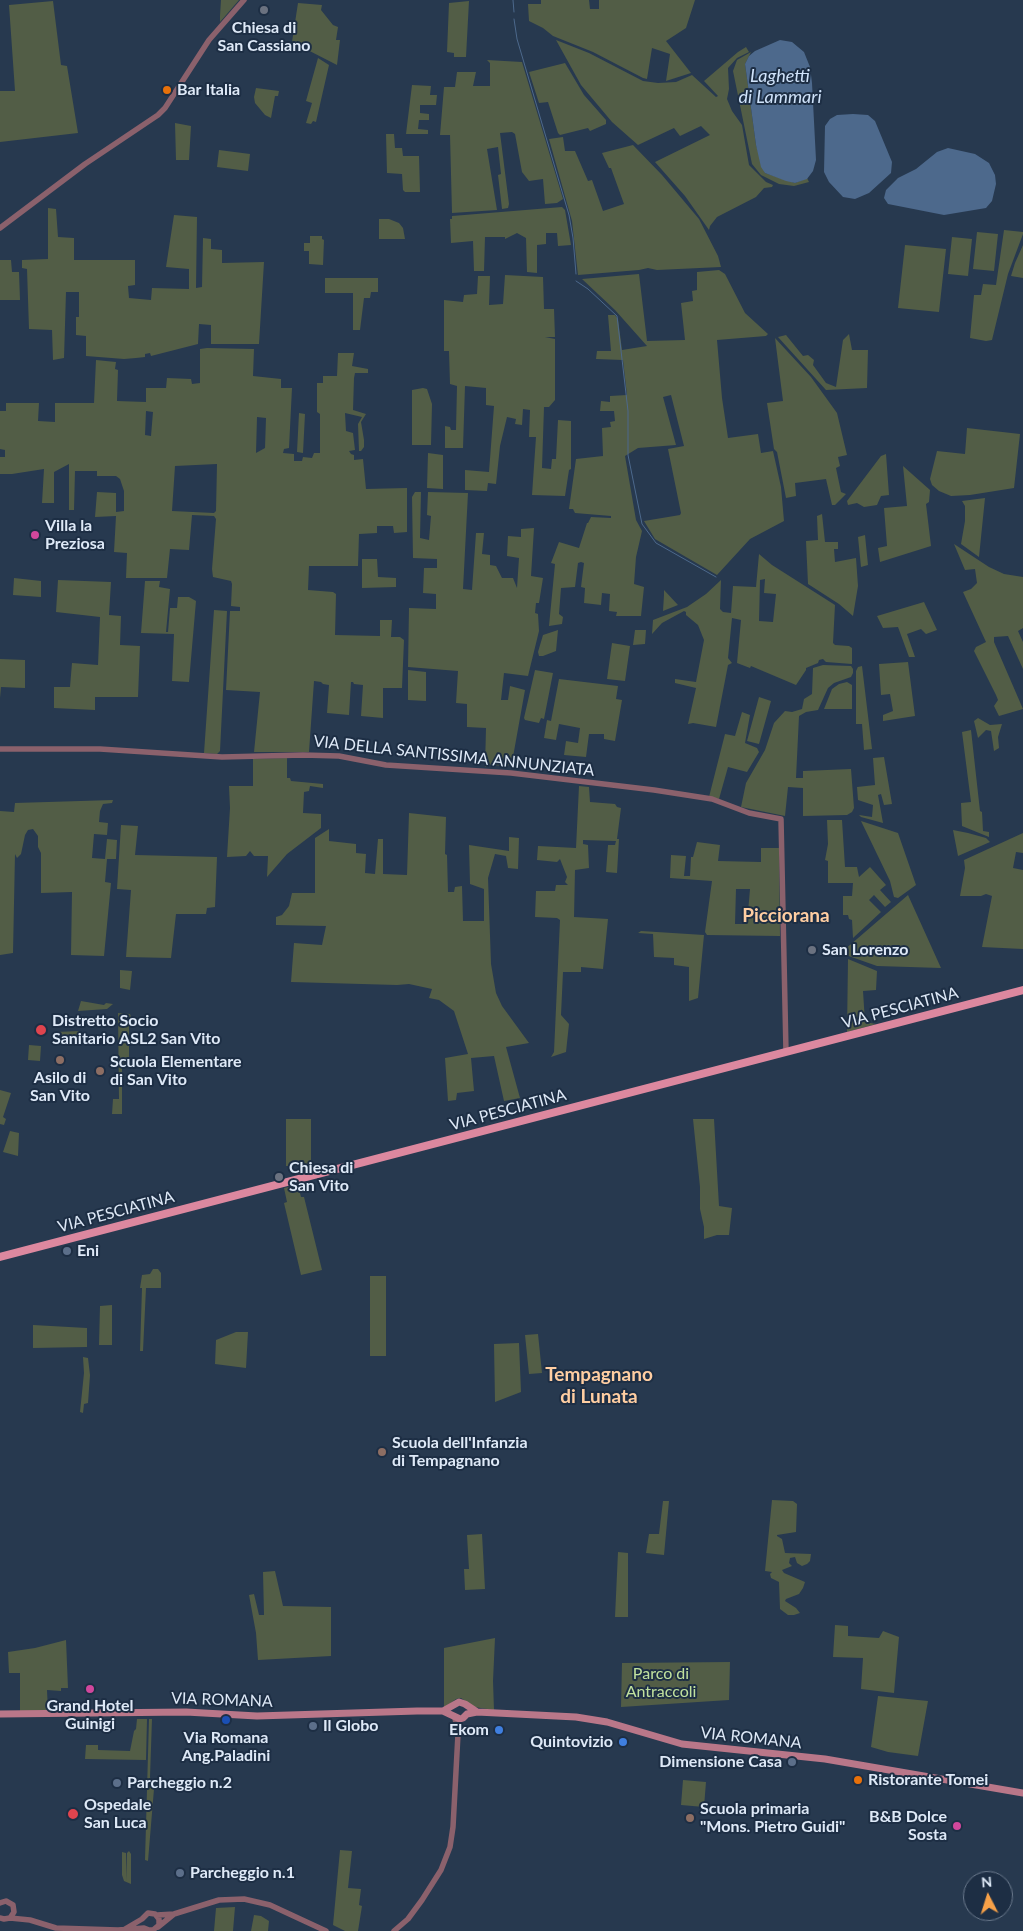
<!DOCTYPE html>
<html>
<head>
<meta charset="utf-8">
<style>
  body { margin:0 }
  #map { position:relative; width:1023px; height:1931px; overflow:hidden; background:#27394f; font-family:Lato,sans-serif }
  canvas { display:block }
  .north { position:absolute; left:963px; top:1871px; width:50px; height:50px; box-sizing:border-box; background:#1d2e44; border:1px solid #6a798c; border-radius:50%; rotate:355deg; font-size:14px; font-weight:700; line-height:20px; text-align:center; color:#dee9f7 }
  .north::after { content:''; display:block; margin:auto; width:18px; height:22px; background:#f7a148; clip-path:polygon(50% 0,100% 100%,50% 72%,0 100%) }
</style>
</head>
<body>
<div id="map">
<canvas width="1023" height="1931"></canvas>
<div class="north">N</div>
</div>
<script>
const ctx = document.querySelector('canvas').getContext('2d');
ctx.lineJoin = 'round';
function paint(path, color) { ctx.fillStyle = color; ctx.fill(path, 'evenodd'); }
const toPath = rows => new Path2D(rows.map(r => 'M' + r).join(''));
function stroke(path, color, width, dash) { ctx.strokeStyle = color; ctx.lineWidth = width; ctx.lineCap = dash ? 'butt' : 'round'; ctx.setLineDash(dash || []); ctx.stroke(path); }
function drawText(font, color, halo, rows, align = 'center') {
  ctx.font = font + ' Lato,sans-serif'; ctx.lineWidth = 4; ctx.setLineDash([]); ctx.textBaseline = 'middle'; ctx.strokeStyle = halo; ctx.fillStyle = color; for (const [text, x, y, turn = 0] of rows) {
    ctx.save(); ctx.translate(x, y); ctx.rotate((+turn || 0) * Math.PI / 180); ctx.textAlign = isNaN(turn) ? turn : align; if (halo) ctx.strokeText(text, 0, 0); ctx.fillText(text, 0, 0); ctx.restore();
  }
}
const green = toPath([
  [221,0,239,0,220,22,220,16],
  [541,0,589,0,590,9,599,9,599,0,695,0,686,28,666,41,691,73,666,81,670,54,652,48,647,79,643,78,593,52,553,36,543,28,529,21,528,4,541,4],
  [53,1,61,65,67,66,78,133,0,142,0,91,15,91,9,5],
  [469,1,466,57,454,57,454,53,447,52,449,3],
  [298,3,322,5,321,10,333,25,338,27,336,40,340,40,337,65,292,42],
  [556,40,589,53,643,81,658,83,676,82,692,75,716,97,718,96,704,81,738,52,746,47,749,52,737,58,728,68,729,89,727,99,732,111,742,125,749,165,766,182,773,185,772,187,764,188,756,197,717,217,710,226,709,230,685,196,655,162,710,135,701,126,680,136,674,128,638,145,612,122,581,85],
  [751,52,745,64,746,71,756,145,765,173,795,183,807,178,809,182,794,186,779,184,761,175,752,164,733,71,737,60],
  [318,58,329,65,316,122,313,121,311,124,306,123,312,103,306,101],
  [487,60,522,62,563,199,557,203,545,204,543,179,529,181,522,172,515,134,512,132,500,133,509,204,508,208,502,209,498,175,501,174,498,147,487,149,497,210,452,213,450,135,440,135,444,87,455,87,457,72,476,72,473,86,490,86,490,63],
  [565,63,584,95,606,120,606,124,590,131,588,128,560,135,558,133,548,102,539,103,529,72],
  [412,85,431,86,430,95,437,95,436,105,420,105,420,113,429,114,429,120,419,120,418,129,428,130,428,134,406,134],
  [256,88,279,91,278,96,275,96,271,118,265,115,255,103,254,97],
  [175,123,191,126,189,160,176,160],
  [386,134,394,134,395,148,402,148,403,156,419,156,420,192,405,192,403,190,402,174,387,173],
  [563,137,565,151,575,151,588,181,592,180,603,211,624,204,611,168,609,168,602,153,633,145,662,175,699,219,718,256,721,267,657,270,648,268,639,270,578,275,572,221,549,139],
  [219,150,250,154,248,171,217,167],
  [562,207,565,210,571,245,558,246,557,233,546,233,546,244,537,245,537,273,527,272,526,238,517,233,505,239,505,237,485,237,484,271,474,271,473,241,451,243,450,219,452,219,452,216],
  [48,208,56,209,58,237,74,238,74,260,135,260,135,285,128,286,129,298,151,300,152,288,189,289,189,269,166,267,174,215,197,217,196,288,202,287,203,238,211,239,211,249,222,250,222,263,264,262,259,344,211,344,211,325,199,324,198,344,151,356,150,353,145,354,145,357,136,358,124,359,86,356,86,336,76,335,76,317,79,317,79,292,66,292,64,358,53,360,52,330,29,329,27,269,22,268,22,260,48,259],
  [379,219,389,219,399,223,403,228,405,239,379,239],
  [1004,230,1023,232,1023,234,1008,274,992,340,986,341,970,338,974,295,981,295,983,284,996,285],
  [977,232,998,234,994,271,973,269],
  [310,236,322,236,322,239,324,240,323,265,309,264,309,251,304,251,304,243,310,243],
  [952,237,972,239,968,276,948,274],
  [905,245,946,249,939,312,898,308],
  [1023,245,1023,278,1011,276,1015,263],
  [0,260,11,260,12,272,19,272,20,300,0,300],
  [719,270,725,274,745,313,768,334,766,336,717,340,722,398,728,438,758,434,761,453,773,451,781,487,784,521,750,539,717,575,655,539,644,521,680,515,681,513,668,449,684,446,671,395,663,397,676,445,638,448,625,456,636,520,642,531,636,557,634,584,644,587,641,616,616,616,617,612,609,611,610,594,602,593,601,605,584,603,585,588,581,587,584,563,581,562,578,563,575,587,561,588,559,614,563,617,562,624,549,626,555,564,551,563,559,542,579,548,587,523,588,523,591,517,611,518,611,516,575,513,573,509,569,509,576,459,603,456,602,428,611,427,610,422,615,421,614,411,600,411,601,401,610,402,610,396,627,395,623,360,596,359,597,351,611,351,608,315,615,315,618,319,622,350,647,346,615,310,582,279,639,274,647,341,685,340,681,303,693,301,692,291,697,290,697,272],
  [505,275,543,277,544,309,554,309,555,337,545,337,555,339,555,400,549,407,544,407,542,468,551,469,552,459,556,459,558,420,571,421,571,469,569,470,565,496,532,495,536,437,529,437,530,410,523,409,522,425,515,424,516,419,507,417,500,446,496,484,488,483,487,491,465,490,465,470,489,472,494,406,486,405,486,388,465,386,463,448,445,448,445,426,450,427,451,430,456,430,457,386,450,384,449,351,444,351,444,300,463,302,464,295,477,294,478,276,490,276,489,305,503,304],
  [325,278,378,278,378,292,371,292,370,298,364,298,360,330,353,330,353,293,325,293],
  [849,334,852,350,868,350,867,388,826,390,778,337,786,335,803,356,808,355,814,360,813,365,826,383,836,387,843,340],
  [775,338,811,377,837,413,847,455,838,457,840,466,836,468,841,492,846,494,835,505,832,505,826,479,795,483,796,496,786,498,777,452,774,449,767,403,783,401],
  [207,348,254,349,253,376,281,379,281,388,292,388,289,448,284,449,283,453,294,454,294,461,302,461,303,457,312,458,314,453,320,453,320,414,317,412,317,383,323,383,323,376,337,376,338,353,354,353,352,366,368,369,368,373,355,373,354,378,353,410,366,414,361,422,364,440,364,447,361,451,359,451,358,424,362,417,345,413,346,431,353,433,355,450,349,451,351,454,354,455,354,460,363,459,366,489,407,488,407,532,394,533,393,526,377,526,377,533,359,534,358,566,309,566,308,590,333,592,336,594,335,635,380,636,380,620,392,620,391,637,400,637,404,640,402,688,383,688,383,718,361,716,363,685,354,684,353,682,351,682,349,715,327,713,329,685,323,684,321,682,314,681,309,752,254,752,260,692,226,690,230,611,240,611,240,607,231,606,232,584,231,581,213,577,212,569,216,519,214,516,192,515,189,550,170,549,167,578,126,578,127,553,114,552,116,516,95,517,97,492,116,493,116,512,124,511,124,491,120,479,116,476,97,476,97,471,75,471,74,510,69,510,69,464,54,472,54,503,42,503,44,469,12,474,0,474,0,457,5,457,5,450,0,449,0,411,6,411,6,403,39,403,38,421,55,422,55,403,94,403,96,360,116,362,115,369,118,370,117,401,146,402,146,388,166,388,167,378,191,379,192,384,200,383,200,349],
  [146,411,153,412,151,436,145,435],
  [257,417,266,418,265,448,256,453],
  [217,464,216,511,214,513,172,511,175,466],
  [423,388,427,389,432,404,431,445,412,445,412,390],
  [299,413,305,414,303,453,297,452],
  [967,428,1020,434,1014,488,970,495,951,496,939,491,932,485,930,479,937,451,965,454],
  [428,453,443,455,443,489,427,488],
  [886,454,889,495,881,496,877,505,864,507,857,503,848,505,847,501,881,456],
  [903,466,930,490,929,502,926,504,931,546,880,562,878,548,887,546,884,508,907,506],
  [415,492,421,492,420,538,429,540,431,516,427,515,428,492,468,493,463,589,472,590,476,533,484,533,482,554,490,555,490,565,496,566,502,578,513,578,517,588,519,558,507,556,508,536,521,537,521,529,534,528,531,576,543,578,539,603,536,603,535,613,538,614,539,631,528,676,504,673,501,700,508,700,510,686,525,690,513,757,508,766,491,765,485,767,486,728,467,727,467,704,456,703,458,671,408,667,409,608,436,609,436,594,423,593,424,568,437,568,437,559,413,558,412,497],
  [985,498,979,557,961,544,965,521,965,506,962,501],
  [822,514,825,542,838,542,838,549,834,549,835,562,856,558,858,586,853,616,839,604,808,584,806,541,818,540,817,516],
  [865,535,868,565,861,567,858,537],
  [954,544,989,567,1004,574,1023,577,1023,628,1018,631,1023,642,1023,669,1008,636,994,637,994,642,1023,709,999,716,994,706,998,700,996,695,974,651,976,647,986,642,963,592,971,589,977,583,975,569,965,570],
  [759,554,772,565,835,605,833,643,835,645,849,646,852,648,852,664,826,662,823,659,819,660,818,663,806,668,806,670,796,685,751,666,750,668,737,663,741,620,732,618,728,658,732,663,728,665,716,727,693,723,688,724,696,688,675,683,675,679,696,682,704,640,698,625,686,615,686,612,684,611,662,623,652,634,653,620,687,607,706,594,721,580,720,609,723,612,731,613,733,586,756,587],
  [765,579,764,593,776,594,773,622,759,621,760,580],
  [362,559,377,559,378,577,396,578,396,587,362,588],
  [14,578,41,581,41,597,13,595],
  [58,580,111,582,109,615,121,616,120,645,140,646,138,697,95,697,95,710,54,708,54,687,70,687,72,663,98,665,100,617,56,612],
  [145,581,160,581,159,587,170,589,166,632,168,632,170,608,177,608,178,597,189,597,196,601,189,682,172,681,174,634,141,633],
  [664,590,678,605,663,611,664,595],
  [924,602,937,630,926,634,921,629,907,634,915,657,909,657,898,627,883,628,877,616],
  [214,610,227,611,220,751,217,754,204,753],
  [558,630,556,651,543,656,539,656,538,652,543,635],
  [635,630,646,630,645,644,633,645],
  [612,643,630,646,625,681,607,679],
  [0,659,25,660,25,688,1,687,0,698],
  [908,662,915,716,883,721,883,715,893,711,890,694,881,695,879,664],
  [823,665,851,666,853,669,853,673,851,677,834,683,828,688,818,710,806,712,799,716,796,778,803,778,803,771,851,769,854,808,852,812,847,815,803,816,803,788,788,787,785,816,741,807,746,783,765,750,774,723,785,711,792,712,802,709,804,699,812,694,813,668],
  [862,666,872,749,864,750,862,724,856,724,856,671,858,667],
  [408,670,426,672,426,701,408,700],
  [535,670,553,673,544,719,541,718,539,723,525,720,524,718],
  [559,679,618,686,616,699,622,700,615,741,604,739,604,734,589,734,586,757,564,755,566,741,578,743,580,728,559,724,556,740,544,738,547,720,551,721],
  [847,682,852,685,852,709,824,709,832,689,839,684],
  [759,697,771,701,759,744,747,741],
  [742,712,750,715,745,743,757,748,759,752,747,772,728,767,719,799,709,797,725,734,735,736],
  [978,718,990,725,1002,724,998,737,999,748,994,751,991,731,986,730,978,738,974,721],
  [971,730,980,811,982,812,983,831,989,832,989,837,962,826,961,803,971,802,962,732],
  [884,757,892,804,884,805,881,794,878,795,883,823,861,817,859,815,872,817,873,805,858,800,857,787,875,785,873,758],
  [287,758,287,778,290,778,291,781,323,784,323,788,310,786,309,791,304,792,303,813,321,814,321,828,287,854,267,877,268,856,254,856,250,851,246,856,227,857,230,808,229,786,253,786,253,759],
  [579,786,589,787,590,802,615,804,617,807,621,808,617,839,619,839,617,873,606,872,608,845,615,845,616,841,583,840,583,844,588,845,589,868,575,870,574,917,608,919,603,969,581,967,581,972,563,972,561,1015,569,1024,566,1052,551,1057,554,1052,560,920,557,918,535,917,536,891,555,891,556,885,568,885,565,882,567,877,560,859,557,862,537,860,538,846,576,848],
  [113,800,112,803,103,804,100,811,99,822,108,823,107,835,94,834,92,858,105,859,107,839,117,840,116,859,107,859,105,882,111,883,104,956,71,955,72,892,41,893,41,853,38,847,38,836,33,829,28,830,25,835,21,854,17,858,15,854,13,953,0,955,0,811,14,812,15,803],
  [409,813,446,817,445,854,447,855,448,892,454,892,455,887,462,886,463,921,484,921,484,889,470,884,469,845,509,851,509,837,519,838,518,869,508,868,506,856,495,854,488,878,491,964,496,993,502,1006,529,1043,506,1047,520,1098,504,1101,494,1056,471,1058,474,1091,457,1093,456,1100,448,1101,445,1058,468,1054,454,1011,439,1000,429,998,432,989,409,984,397,985,291,982,294,943,322,945,326,926,276,925,276,917,282,915,289,906,292,893,315,893,315,838,329,829,329,841,356,844,356,853,366,854,365,873,375,874,378,839,383,839,383,874,407,875],
  [827,820,842,820,845,867,857,867,859,877,870,867,886,885,880,890,891,902,885,907,874,895,869,900,881,912,853,938,852,920,849,919,848,915,843,915,843,896,852,896,853,883,828,883,828,861,825,860,828,844],
  [861,821,898,833,916,885,898,898,894,897,890,881],
  [121,825,138,826,135,855,217,857,215,907,207,908,206,914,176,914,171,958,126,957,131,890,117,889],
  [953,830,968,833,986,838,990,842,958,856],
  [1023,833,1023,853,1016,852,1013,868,1023,870,1023,949,982,947,992,896,986,894,981,896,960,896,965,868,964,860],
  [697,842,720,845,718,861,761,862,761,848,779,848,780,936,707,935,705,932,712,881,670,878,671,855,686,856,684,876,690,876,691,857,693,857],
  [736,889,750,889,747,924,735,924],
  [908,895,941,968,877,966,843,954,843,951],
  [641,931,704,935,698,998,689,1001,689,967,674,965,674,958,654,957,653,934,638,933],
  [848,959,877,971,876,990,863,991,865,1022,876,1024,847,1032],
  [120,970,132,971,130,990,120,988],
  [81,1001,104,1005,106,1003,113,1004,107,1009,78,1011],
  [118,1013,130,1014,132,1019,129,1020,129,1060,131,1061,131,1065,122,1065,122,1114,112,1114,113,1099,119,1099],
  [80,1031,81,1041,56,1041,56,1032],
  [29,1045,41,1046,40,1061,28,1060],
  [0,1090,11,1093,3,1117,6,1119,4,1125,0,1124],
  [286,1119,311,1119,311,1166,286,1166],
  [693,1119,714,1119,719,1206,732,1208,729,1235,717,1235,704,1239,704,1227,700,1209,700,1187],
  [10,1131,19,1133,18,1156,3,1152],
  [298,1185,301,1197,304,1197,322,1270,301,1275,284,1203,287,1202,284,1188],
  [153,1269,158,1269,161,1273,161,1288,146,1288,143,1351,140,1351,142,1288,140,1288,142,1275,150,1274],
  [370,1276,386,1276,386,1356,370,1356],
  [112,1305,112,1345,99,1345,100,1306],
  [33,1325,87,1328,87,1347,33,1348],
  [236,1332,248,1332,246,1368,215,1364,216,1340],
  [538,1334,542,1373,529,1374,525,1335],
  [519,1343,521,1392,495,1402,494,1344],
  [83,1357,88,1358,90,1375,88,1403,84,1404,83,1413,80,1412,84,1373],
  [772,1500,793,1501,797,1504,796,1532,777,1535,777,1536,782,1539,785,1553,811,1554,810,1561,807,1564,802,1566,797,1563,795,1557,790,1558,789,1563,792,1566,782,1570,784,1573,805,1582,803,1588,799,1594,786,1599,785,1601,796,1608,800,1613,794,1615,788,1615,780,1609,779,1582,771,1578,770,1574,772,1572,765,1571],
  [663,1501,669,1501,664,1555,646,1553,649,1534,659,1534],
  [482,1534,485,1589,465,1590,464,1569,469,1569,467,1535],
  [618,1552,628,1553,628,1617,615,1617],
  [275,1571,283,1606,331,1607,331,1656,258,1660,256,1633,249,1595,254,1594,259,1615,264,1615,263,1572],
  [835,1625,848,1626,848,1636,879,1638,883,1631,899,1637,894,1693,861,1689,863,1658,833,1657],
  [495,1638,493,1681,494,1710,474,1707,461,1698,456,1699,444,1708,444,1648],
  [66,1640,68,1688,61,1688,61,1691,47,1690,48,1711,20,1711,20,1673,9,1673,8,1652,35,1648],
  [730,1662,729,1700,621,1707,622,1663],
  [878,1696,928,1701,918,1756,888,1752,871,1747],
  [137,1719,147,1719,146,1760,85,1759,86,1745,98,1745,98,1750,130,1751,134,1731,136,1729],
  [149,1719,152,1719,150,1777,151,1782,153,1783,154,1789,148,1861,145,1860],
  [683,1780,706,1782,704,1807,681,1805],
  [340,1850,352,1851,348,1888,361,1889,359,1905,362,1906,358,1931,345,1931,333,1925],
  [129,1851,131,1854,131,1884,124,1881,122,1875,122,1852,126,1853,126,1881,127,1853],
  [235,1907,233,1931,214,1931,216,1908],
  [254,1915,261,1916,269,1921,268,1931,251,1931]
]);
const water = toPath([
  [780,40,792,42,804,52,810,67,812,83,816,160,813,171,807,179,795,183,786,181,765,173,761,167,756,145,746,71,745,64,749,56,755,51],
  [853,114,868,115,875,121,892,162,891,173,869,193,855,199,843,197,829,182,824,172,825,126,830,119,837,115],
  [948,148,975,154,989,163,995,175,996,184,992,201,986,208,944,215,888,204,884,198,886,190,898,178,916,169,937,152]
]);
const stream = toPath([
  [513,0,514,12],
  [514,19,517,39,569,215,573,238,576,274],
  [576,281,588,289,617,316,628,411,628,455,642,524,656,543,716,577]
]);
const tertiary = toPath([
  [0,228,85,164,158,115,165,108,209,40,244,0],
  [0,749,100,749,222,757,303,755,339,756,386,765,511,773,654,790,712,799,749,813,781,819,786,1052],
  [0,1903,6,1901,13,1905,14,1912,10,1918],
  [157,1915,174,1914,219,1900,244,1899,270,1905,326,1931],
  [0,1918,4,1919,10,1918,30,1920,56,1928,118,1930,144,1928,149,1930,153,1930,159,1925,159,1919,155,1914,148,1913,142,1919,125,1929],
  [158,1927,174,1914],
  [394,1931,408,1919,422,1900,441,1870,450,1847,453,1827,458,1734,455,1718]
]);
const secondary = toPath([
  [443,1711,459,1702,465,1704,477,1712],
  [0,1714,186,1712,257,1716,417,1711,443,1711,460,1719,463,1718,467,1714,477,1712,576,1717,607,1722,682,1744,825,1759,1023,1793]
]);
const primary = toPath([
  [0,1257,1023,990]
]);
const markers = [
  [264,10,5,"#6b7280"],
  [167,90,5,"#e8710a"],
  [35,535,5,"#d1479c"],
  [812,950,5,"#6b7280"],
  [41,1030,6,"#e0444e"],
  [60,1060,5,"#8d6e63"],
  [100,1071,5,"#8d6e63"],
  [279,1177,5,"#6b7280"],
  [67,1251,5,"#5c6f8a"],
  [382,1452,5,"#8d6e63"],
  [90,1689,5,"#d1479c"],
  [226,1720,5,"#1a4fb4"],
  [313,1726,5,"#5c6f8a"],
  [499,1730,5,"#3f7fe0"],
  [623,1742,5,"#3f7fe0"],
  [792,1762,5,"#5c6f8a"],
  [858,1780,5,"#e8710a"],
  [117,1783,5,"#5c6f8a"],
  [73,1814,6,"#e0444e"],
  [690,1818,5,"#8d6e63"],
  [957,1826,5,"#d1479c"],
  [180,1873,5,"#5c6f8a"]
];
const poiNames = [
  ["Chiesa di",264,28,"center"],
  ["San Cassiano",264,46,"center"],
  ["Bar Italia",177,90],
  ["Villa la",45,526],
  ["Preziosa",45,544],
  ["San Lorenzo",822,950],
  ["Distretto Socio",52,1021],
  ["Sanitario ASL2 San Vito",52,1039],
  ["Scuola Elementare",110,1062],
  ["di San Vito",110,1080],
  ["Asilo di",60,1078,"center"],
  ["San Vito",60,1096,"center"],
  ["Chiesa di",289,1168],
  ["San Vito",289,1186],
  ["Eni",77,1251],
  ["Scuola dell'Infanzia",392,1443],
  ["di Tempagnano",392,1461],
  ["Grand Hotel",90,1706,"center"],
  ["Guinigi",90,1724,"center"],
  ["Il Globo",323,1726],
  ["Ekom",489,1730,"right"],
  ["Via Romana",226,1738,"center"],
  ["Ang.Paladini",226,1756,"center"],
  ["Quintovizio",613,1742,"right"],
  ["Dimensione Casa",782,1762,"right"],
  ["Ristorante Tomei",868,1780],
  ["Parcheggio n.2",127,1783],
  ["Ospedale",84,1805],
  ["San Luca",84,1823],
  ["Scuola primaria",700,1809],
  ["\"Mons. Pietro Guidi\"",700,1827],
  ["B&B Dolce",947,1817,"right"],
  ["Sosta",947,1835,"right"],
  ["Parcheggio n.1",190,1873]
];
const streetNames = [
  ["VIA DELLA SANTISSIMA ANNUNZIATA",454,756,6],
  ["VIA PESCIATINA",900,1008,-15],
  ["VIA PESCIATINA",508,1110,-15],
  ["VIA PESCIATINA",116,1212,-15],
  ["VIA ROMANA",222,1700,2],
  ["VIA ROMANA",751,1738,6]
];
const parkNames = [
  ["Parco di",661,1674],
  ["Antraccoli",661,1692]
];
const waterNames = [
  ["Laghetti",780,76],
  ["di Lammari",780,97]
];
const quarterNames = [
  ["Picciorana",786,916],
  ["Tempagnano",599,1375],
  ["di Lunata",599,1397]
];
paint(green, '#525d46');
paint(water, '#4d698c');
stroke(stream, '#4d698c', 1);
stroke(tertiary, '#8b616c', 5.5);
stroke(secondary, '#b97789', 7);
stroke(primary, '#dc889f', 8);
for (const [x, y, r, color] of markers) { const dot = new Path2D(); dot.arc(x, y, r, 0, 2 * Math.PI); ctx.fillStyle = color; ctx.fill(dot); stroke(dot, '#1d2e44', 2); }
drawText('bold 16px', '#dee9f7', '#1d2e44', poiNames, 'left');
drawText('16px', '#dee9f7', '#1d2e44', streetNames);
drawText('16px', '#c1e19e', '#1d2e44', parkNames);
drawText('italic 18px', '#d0e3fa', '#1d2e44', waterNames);
drawText('bold 19px', '#ffcea2', '#1d2e44', quarterNames);
</script>
</body>
</html>
